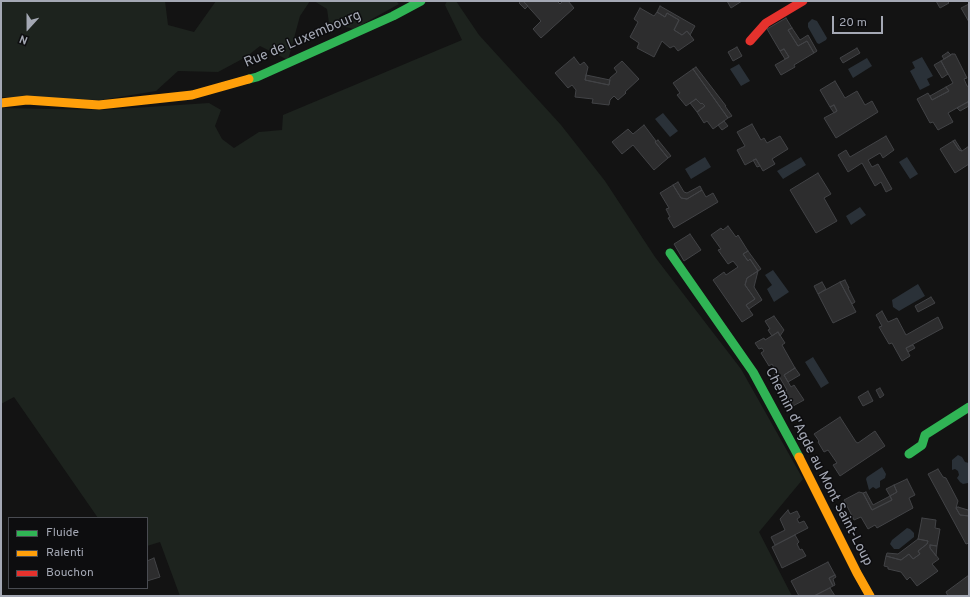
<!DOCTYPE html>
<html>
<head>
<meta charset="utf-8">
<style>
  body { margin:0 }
  #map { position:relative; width:970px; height:597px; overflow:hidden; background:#131313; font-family:Overpass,sans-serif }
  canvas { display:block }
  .frame { position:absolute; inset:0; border:2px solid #a4a8b4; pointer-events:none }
  .legend { position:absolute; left:8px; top:517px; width:140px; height:72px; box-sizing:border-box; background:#0d0d0f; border:1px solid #494b51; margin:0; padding:5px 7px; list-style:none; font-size:12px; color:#a4a8b4 }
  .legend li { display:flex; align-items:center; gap:8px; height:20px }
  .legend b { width:20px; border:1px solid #494b51 }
  .north { position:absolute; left:8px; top:8px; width:40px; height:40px; -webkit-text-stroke:3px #0d0d0f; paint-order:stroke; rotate:201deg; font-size:11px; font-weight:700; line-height:16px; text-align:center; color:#a4a8b4 }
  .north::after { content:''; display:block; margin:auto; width:14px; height:18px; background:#a4a8b4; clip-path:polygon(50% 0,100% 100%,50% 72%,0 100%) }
  .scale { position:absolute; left:832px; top:16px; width:51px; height:18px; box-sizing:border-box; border:2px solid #a4a8b4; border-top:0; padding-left:5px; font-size:12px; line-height:14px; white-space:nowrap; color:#a4a8b4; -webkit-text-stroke:3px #0d0d0f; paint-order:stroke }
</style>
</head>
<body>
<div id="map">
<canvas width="970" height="597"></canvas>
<div class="frame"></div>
<ul class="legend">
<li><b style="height:5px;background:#30b455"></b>Fluide</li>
<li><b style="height:5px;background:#ff9f0a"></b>Ralenti</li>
<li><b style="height:5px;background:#e5322d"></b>Bouchon</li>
</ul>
<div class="north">N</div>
<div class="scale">20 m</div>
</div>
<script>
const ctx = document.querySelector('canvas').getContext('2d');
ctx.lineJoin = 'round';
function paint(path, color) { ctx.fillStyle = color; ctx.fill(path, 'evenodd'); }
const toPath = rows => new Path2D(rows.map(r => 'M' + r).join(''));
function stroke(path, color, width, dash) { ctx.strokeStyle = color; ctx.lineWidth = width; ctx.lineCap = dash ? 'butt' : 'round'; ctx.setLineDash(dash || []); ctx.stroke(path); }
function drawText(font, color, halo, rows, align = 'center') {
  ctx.font = font + ' Overpass,sans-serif'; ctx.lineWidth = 3; ctx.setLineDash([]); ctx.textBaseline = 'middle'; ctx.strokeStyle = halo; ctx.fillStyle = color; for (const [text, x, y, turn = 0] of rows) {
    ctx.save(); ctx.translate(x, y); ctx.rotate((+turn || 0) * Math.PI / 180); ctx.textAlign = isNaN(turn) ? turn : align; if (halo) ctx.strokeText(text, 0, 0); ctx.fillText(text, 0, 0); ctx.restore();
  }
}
const green = toPath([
  [1,1,165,1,168,25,194,32,216,1,310,1,300,16,288,60,260,46,246,57,218,72,178,71,156,91,101,100,1,97],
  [314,1,396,1,399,4,354,29,329,23,327,9],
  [447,1,456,1,479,35,561,125,605,181,655,257,741,369,803,479,759,532,792,596,180,596,160,542,147,546,147,518,98,518,14,397,1,404,1,108,103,110,209,103,221,110,215,126,222,139,234,148,259,132,282,130,283,115,462,40,445,5]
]);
const water = toPath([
  [812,19,817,21,827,38,826,40,819,44,817,43,808,27,808,23],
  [922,57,933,76,927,79,930,85,920,90,910,71,915,68,912,62],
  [867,58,872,66,853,78,848,69],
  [739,64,750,81,741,86,730,69],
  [663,113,678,131,670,137,655,119],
  [705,157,711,167,691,179,685,169],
  [801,157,806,165,783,179,777,171],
  [907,157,918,174,910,179,899,162],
  [860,207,866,215,851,225,846,216],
  [773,270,789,292,774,302,767,289,772,285,765,275],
  [918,284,925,296,899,311,893,307,892,300],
  [813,357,829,383,821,388,805,362],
  [958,455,962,457,965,462,969,463,969,483,968,483,963,484,960,482,957,478,959,475,958,471,955,469,952,470,952,460],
  [882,467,886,474,885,478,880,481,880,487,876,489,873,487,869,490,866,479,867,477],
  [907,528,910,529,914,533,914,537,899,549,894,549,890,544,892,540]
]);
const building = toPath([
  [521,1,523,1,528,6,525,9,519,3,521,1],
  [523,1,557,1,560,4,563,1,568,1,574,8,541,38,533,29,541,21,523,1],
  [727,1,742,1,731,8,727,1],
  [936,1,947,1,949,3,940,8,936,1],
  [969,4,969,22,961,8,969,4],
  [660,6,695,26,690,35,687,31,682,35,674,30,679,20,667,13,665,17,657,12,660,6],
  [640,8,654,16,657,12,665,17,667,13,679,20,674,30,682,35,687,31,694,40,678,51,674,46,670,48,662,41,654,57,637,48,639,43,630,37,638,22,634,19,640,8],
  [786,18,792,28,788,30,798,46,807,41,814,53,794,65,795,67,781,75,775,65,789,57,784,49,780,51,767,29,786,18],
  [792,28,800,40,808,35,817,51,814,53,807,41,798,46,788,30,792,28],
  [737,47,742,56,733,61,728,52,737,47],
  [857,48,860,53,843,63,840,58,857,48],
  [784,49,789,57,785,59,780,51,784,49],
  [948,52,951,55,944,59,942,56,948,52],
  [952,54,955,54,967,78,964,79,967,86,969,87,969,101,948,113,953,122,938,130,933,122,930,123,917,99,928,93,932,100,949,91,946,87,953,83,941,61,952,54],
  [574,57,580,65,584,62,588,67,585,80,609,85,610,78,617,72,614,68,622,61,639,79,625,92,626,93,618,100,614,96,610,100,609,105,592,103,593,99,575,97,576,90,572,85,568,88,555,73,574,57],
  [941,61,948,74,942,78,934,65,941,61],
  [696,67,726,106,725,106,732,116,728,118,693,69,696,67],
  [693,69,728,118,713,129,707,121,704,123,697,112,705,106,702,103,701,104,696,99,686,106,677,95,680,93,673,83,693,69],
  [586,75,610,80,609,85,585,80,586,75],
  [835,81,845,98,857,91,865,105,872,101,878,112,836,138,824,118,837,111,834,105,830,107,820,90,835,81],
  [946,87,949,91,932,100,930,96,946,87],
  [696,99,701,104,702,103,705,106,697,112,690,103,696,99],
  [968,102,969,106,960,111,957,108,968,102],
  [834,105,837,111,834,113,830,107,834,105],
  [724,121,728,126,722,130,718,125,724,121],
  [752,124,761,140,764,138,767,143,780,136,788,149,772,159,775,164,763,171,756,159,745,165,737,150,745,146,737,132,752,124],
  [644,125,656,141,655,142,668,158,654,170,633,145,622,154,612,142,628,129,633,134,644,125],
  [886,136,894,150,883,158,880,153,868,160,872,167,878,164,892,189,886,192,881,182,875,186,862,163,848,172,838,155,846,150,850,157,886,136],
  [658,140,671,156,668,158,655,142,658,140],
  [955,140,962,151,959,150,953,141,955,140],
  [953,141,959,150,962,151,969,146,969,164,955,173,940,149,953,141],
  [756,159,760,166,757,167,753,160,756,159],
  [818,173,831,194,824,198,837,221,816,233,790,190,818,173],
  [678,182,684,192,687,193,700,186,702,190,687,199,681,198,673,185,678,182],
  [673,185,681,198,687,199,702,190,706,197,713,193,718,202,674,228,668,218,670,217,666,209,669,208,660,193,673,185],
  [728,226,736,237,738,235,748,251,743,254,748,261,750,259,758,271,747,278,745,285,755,299,746,305,753,315,742,322,713,280,724,272,726,275,738,267,733,261,728,264,718,250,721,249,711,235,721,228,723,230,728,226],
  [690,234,701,250,684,261,674,244,690,234],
  [748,251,761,269,758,271,750,259,748,261,743,254,748,251],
  [758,271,754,287,762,300,749,309,746,305,755,299,745,285,747,278,758,271],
  [845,280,849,288,848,288,855,302,852,304,840,282,845,280],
  [822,282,826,289,818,294,814,286,822,282],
  [840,282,856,312,833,323,818,294,840,282],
  [931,297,935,303,918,312,915,306,931,297],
  [882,311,888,322,897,318,906,335,938,317,943,328,906,348,910,356,902,361,892,343,889,344,879,327,882,326,876,315,882,311],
  [774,316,784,330,780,336,778,332,772,336,768,330,770,329,765,321,774,316],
  [778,332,785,343,782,345,795,368,784,375,791,387,794,385,804,400,793,406,784,392,787,390,780,378,777,380,774,374,777,372,772,364,769,366,761,353,764,351,762,348,759,349,755,343,764,338,765,340,778,332],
  [913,345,915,348,908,352,906,348,913,345],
  [795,368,800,375,788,382,784,375,795,368],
  [880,388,884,395,880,398,876,390,880,388],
  [868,391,873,401,863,406,858,397,868,391],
  [840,417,856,442,858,443,875,431,885,446,840,476,833,465,837,463,828,450,824,452,818,442,819,441,814,434,840,417],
  [938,469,943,477,946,478,958,501,956,508,960,515,969,516,969,543,966,544,928,474,938,469],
  [907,479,915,495,909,498,913,508,877,528,875,525,868,529,861,517,854,520,844,500,859,492,863,493,872,510,892,500,890,496,897,492,894,485,907,479],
  [894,485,897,492,890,496,886,489,894,485],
  [866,492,873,505,890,496,892,500,872,510,863,493,866,492],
  [958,507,968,510,969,509,969,516,960,515,956,508,958,507],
  [788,510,790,514,797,511,800,517,797,519,799,523,804,521,808,528,775,545,771,537,785,530,780,519,788,510],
  [922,518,936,520,935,528,940,529,937,546,930,545,930,548,939,559,932,564,938,571,917,586,910,577,907,580,901,572,888,569,888,567,884,566,886,556,901,560,909,554,913,559,920,554,918,551,927,544,928,541,918,539,922,518],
  [795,535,799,542,797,544,800,550,802,549,806,556,782,568,772,547,795,535],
  [918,539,928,541,927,544,918,551,920,554,913,559,909,554,901,560,886,556,887,553,898,554,918,539],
  [930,545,937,546,936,556,930,548,930,545],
  [154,558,160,577,147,581,147,561,154,558],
  [828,562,835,575,829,578,833,586,814,596,799,596,791,581,828,562],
  [835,575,836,577,833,579,835,585,833,586,829,578,835,575],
  [969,575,969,596,948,596,946,592,969,575],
  [830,588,835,596,814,596,830,588]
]);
const fast = toPath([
  [249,79,257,77,393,16,421,1],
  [670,253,753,372,799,457],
  [909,454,922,445,925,435,969,407]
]);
const slow = toPath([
  [1,103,27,100,99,105,192,95,249,79],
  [799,457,857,573,870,596]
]);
const jam = toPath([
  [750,41,766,23,803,1]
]);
const streetNames = [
  ["Rue de Luxembourg",303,40,-23],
  ["Chemin d'Agde au Mont Saint-Loup",818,467,63]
];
paint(green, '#1d231e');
paint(water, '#2a3138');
paint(building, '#2d2d2e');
stroke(building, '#424346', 1);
stroke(fast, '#30b455', 9);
stroke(slow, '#ff9f0a', 9);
stroke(jam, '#e5322d', 9);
drawText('14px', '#a4a8b4', '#0d0d0f', streetNames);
</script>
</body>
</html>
